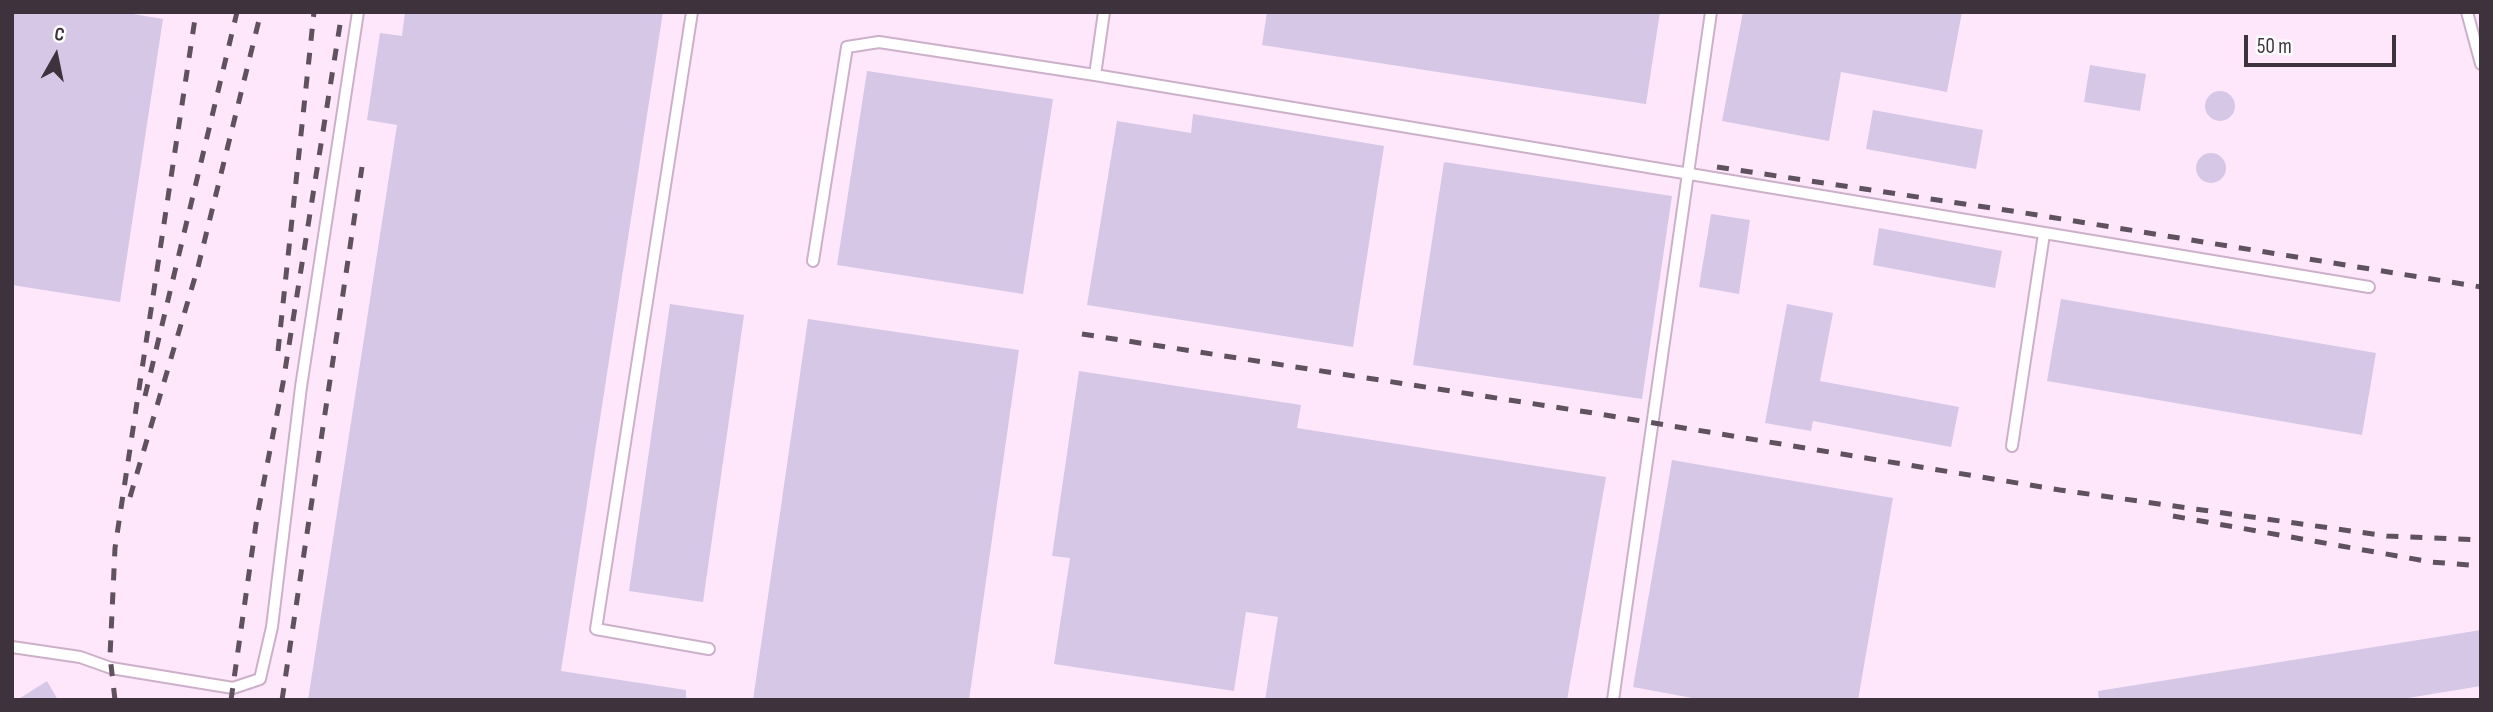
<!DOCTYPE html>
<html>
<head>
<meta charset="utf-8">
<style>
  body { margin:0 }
  #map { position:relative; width:2493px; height:712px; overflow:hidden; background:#fee7fb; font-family:"Sofia Sans Condensed",sans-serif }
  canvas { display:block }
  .frame { position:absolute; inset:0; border:14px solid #3e333d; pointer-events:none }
  .north { position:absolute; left:21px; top:21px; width:70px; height:70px; -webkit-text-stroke:5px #fcfcfc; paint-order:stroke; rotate:9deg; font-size:19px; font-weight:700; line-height:28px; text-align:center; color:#3e333d }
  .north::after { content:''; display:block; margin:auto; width:24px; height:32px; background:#3e333d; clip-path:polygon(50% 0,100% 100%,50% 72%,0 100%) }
  .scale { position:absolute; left:2244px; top:35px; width:152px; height:32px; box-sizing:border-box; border:4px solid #3e333d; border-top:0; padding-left:9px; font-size:21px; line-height:24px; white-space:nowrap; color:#3e333d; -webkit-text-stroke:5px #fcfcfc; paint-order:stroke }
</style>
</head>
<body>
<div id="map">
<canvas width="2493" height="712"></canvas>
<div class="frame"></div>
<div class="north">С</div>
<div class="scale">50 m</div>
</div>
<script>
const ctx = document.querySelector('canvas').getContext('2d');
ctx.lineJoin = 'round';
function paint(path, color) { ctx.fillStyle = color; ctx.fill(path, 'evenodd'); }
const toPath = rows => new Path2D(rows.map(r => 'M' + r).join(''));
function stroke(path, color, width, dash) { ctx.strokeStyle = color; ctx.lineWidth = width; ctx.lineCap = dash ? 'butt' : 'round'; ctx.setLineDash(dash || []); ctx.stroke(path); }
const building = toPath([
  [12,12,121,12,163,19,120,302,12,285],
  [405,12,663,12,561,671,686,690,686,700,308,700,397,125,367,120,380,33,402,36],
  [1267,12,1660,12,1646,104,1262,45],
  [1743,12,1962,12,1947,92,1841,72,1829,141,1722,121],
  [2090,65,2146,74,2140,111,2084,102],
  [867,71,1053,99,1023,294,837,265],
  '2205 106a15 15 0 1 1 30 0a15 15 0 1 1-30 0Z',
  [1873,110,1983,130,1976,169,1866,149],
  [1193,114,1384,146,1353,347,1087,305,1117,121,1191,133],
  '2196 168a15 15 0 1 1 30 0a15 15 0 1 1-30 0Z',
  [1444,162,1672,196,1642,399,1413,365],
  [1711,214,1750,220,1739,294,1699,287],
  [1879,228,2002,251,1995,288,1873,265],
  [2061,299,2376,353,2362,435,2047,381],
  [670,304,744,315,703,602,629,591],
  [1787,304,1833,313,1820,381,1959,407,1951,447,1813,421,1811,431,1765,423],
  [808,319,1019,350,969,700,753,700],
  [1079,371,1301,405,1297,428,1606,477,1567,700,1265,700,1278,617,1246,612,1234,691,1054,664,1070,558,1052,556],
  [1672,460,1893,498,1858,700,1703,700,1633,687],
  [2481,630,2481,686,2396,700,2099,700,2098,691],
  [47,681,58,700,17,700]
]);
const service = toPath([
  [692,12,596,629,709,649],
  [2467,12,2481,64],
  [1095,75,1104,12],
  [813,261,847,47,879,42,1095,75,2369,287],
  [2012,446,2044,234],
  [12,647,80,657,111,668,233,688,260,679,272,627,301,387,358,12],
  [1613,700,1711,12]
]);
const rail = toPath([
  [1717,167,2025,213,2481,287],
  [1082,334,1587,412,2060,490,2387,536,2481,540],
  [278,351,314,12],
  [145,396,237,12],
  [130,497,198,267,261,12],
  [2173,516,2431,562,2481,566],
  [115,700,110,656,115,548,196,12],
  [231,700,257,517,283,383,342,12],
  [282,700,362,167]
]);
paint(building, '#d6c7e6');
stroke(service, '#ccb0c9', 14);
stroke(service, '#fff', 10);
stroke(rail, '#5f525e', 5, [12, 12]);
</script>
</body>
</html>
